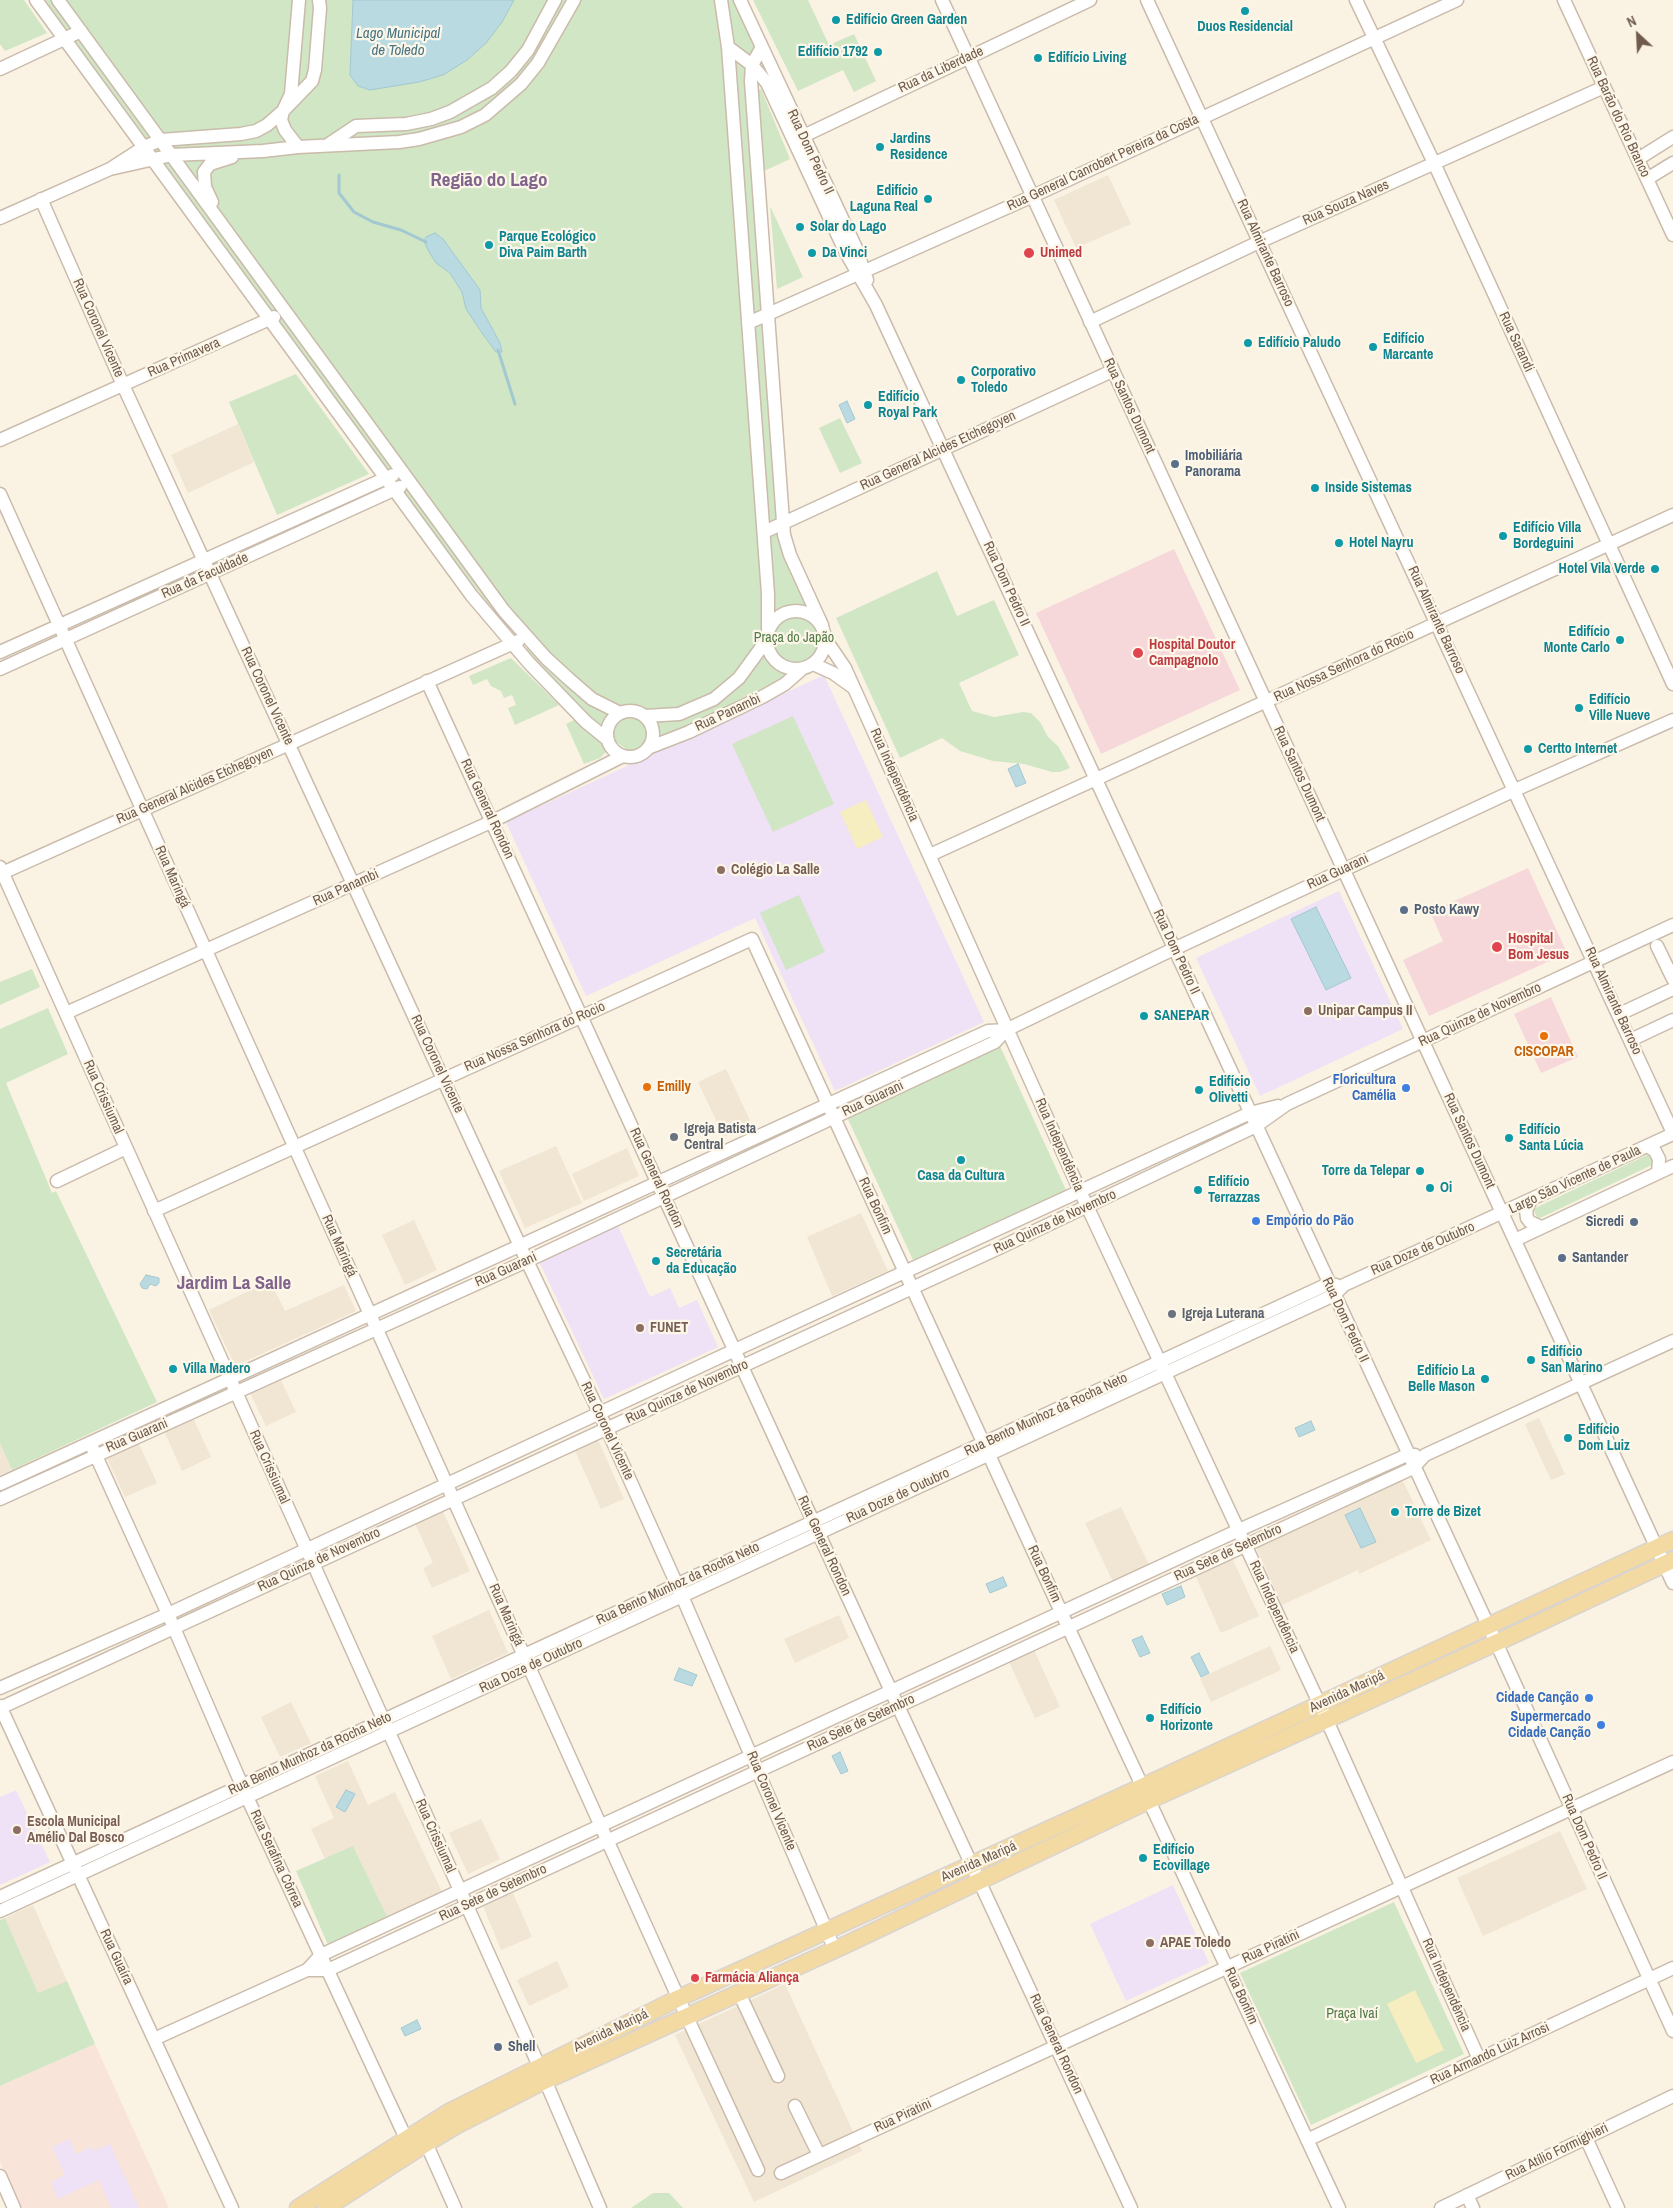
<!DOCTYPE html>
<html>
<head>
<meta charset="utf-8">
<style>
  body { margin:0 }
  #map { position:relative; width:1673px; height:2208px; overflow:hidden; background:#faf3e4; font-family:"Archivo Narrow",sans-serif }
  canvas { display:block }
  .north { position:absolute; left:1613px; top:10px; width:50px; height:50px; -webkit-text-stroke:4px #fdf7ea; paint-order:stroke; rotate:335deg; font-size:14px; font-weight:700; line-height:20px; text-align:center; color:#705b4c }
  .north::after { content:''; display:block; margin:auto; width:18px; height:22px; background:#705b4c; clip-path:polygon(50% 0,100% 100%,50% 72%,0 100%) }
</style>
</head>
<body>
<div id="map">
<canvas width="1673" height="2208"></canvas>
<div class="north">N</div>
</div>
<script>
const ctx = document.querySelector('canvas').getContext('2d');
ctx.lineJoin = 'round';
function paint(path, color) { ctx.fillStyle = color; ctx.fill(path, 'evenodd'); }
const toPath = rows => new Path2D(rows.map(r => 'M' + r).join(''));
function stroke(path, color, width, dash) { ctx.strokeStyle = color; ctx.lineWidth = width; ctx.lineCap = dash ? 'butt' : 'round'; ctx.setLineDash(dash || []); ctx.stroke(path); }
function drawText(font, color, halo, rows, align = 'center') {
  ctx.font = font + ' "Archivo Narrow",sans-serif'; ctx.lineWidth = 4.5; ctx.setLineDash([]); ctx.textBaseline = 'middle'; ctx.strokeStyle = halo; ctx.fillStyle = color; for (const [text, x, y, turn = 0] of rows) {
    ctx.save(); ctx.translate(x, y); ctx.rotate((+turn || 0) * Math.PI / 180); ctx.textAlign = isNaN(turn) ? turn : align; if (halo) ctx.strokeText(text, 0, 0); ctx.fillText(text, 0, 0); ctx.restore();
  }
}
const residential = toPath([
  [1108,175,1131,224,1076,248,1054,200],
  [238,424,254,462,188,493,171,455],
  [726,1069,752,1125,724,1137,698,1082],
  [556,1146,582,1203,525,1228,499,1171],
  [627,1148,639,1176,584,1201,572,1174],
  [861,1213,888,1271,832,1296,807,1237],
  [414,1220,437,1270,405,1285,382,1235],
  [270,1281,285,1311,344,1285,356,1311,235,1366,209,1310],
  [279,1376,296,1412,266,1426,249,1391],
  [193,1418,211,1457,182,1471,164,1431],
  [1539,1418,1565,1474,1551,1480,1525,1424],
  [596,1435,624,1499,601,1509,573,1446],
  [138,1442,157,1483,125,1497,106,1456],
  [0,1443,12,1470,0,1475],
  [1402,1479,1431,1540,1359,1574,1358,1570,1282,1605,1256,1547],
  [1121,1507,1149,1565,1113,1582,1085,1523],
  [442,1509,470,1571,432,1588,423,1568,433,1563,414,1521],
  [1232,1558,1259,1616,1221,1633,1195,1575],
  [489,1610,508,1653,451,1679,432,1636],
  [839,1615,849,1638,795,1663,784,1639],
  [1270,1646,1281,1670,1211,1702,1200,1678],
  [1034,1650,1060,1707,1035,1718,1009,1662],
  [291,1702,311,1743,280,1757,261,1717],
  [348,1761,368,1805,395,1792,442,1892,388,1918,353,1846,325,1859,311,1829,334,1818,315,1776],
  [481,1819,500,1859,468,1874,449,1833],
  [1560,1831,1587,1889,1483,1936,1457,1878],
  [513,1893,532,1937,501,1950,483,1906],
  [33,1905,67,1981,38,1994,5,1918],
  [557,1961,569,1987,529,2006,517,1980],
  [785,1984,862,2151,754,2202,675,2035]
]);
const commercial = toPath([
  [95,2044,169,2208,20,2208,0,2162,0,2086]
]);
const education = toPath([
  [824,675,984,1022,835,1091,755,918,586,996,506,822],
  [1339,891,1403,1029,1260,1096,1196,958],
  [616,1221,650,1297,670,1288,679,1308,697,1300,718,1347,604,1399,538,1259],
  [16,1790,50,1862,0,1885,0,1797],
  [1173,1885,1209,1963,1126,2001,1090,1924],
  [69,2139,76,2154,91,2147,93,2151,110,2144,139,2208,111,2208,99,2180,58,2199,51,2182,65,2175,52,2147]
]);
const medical = toPath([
  [1174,549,1240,690,1101,754,1036,613],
  [1528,868,1567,953,1429,1016,1403,960,1443,941,1430,912],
  [1551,997,1578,1057,1541,1073,1514,1014]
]);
const green = toPath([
  [0,0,24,0,47,33,5,51,0,44],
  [39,0,734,0,756,43,758,89,761,89,790,159,762,172,777,533,823,634,814,656,802,663,796,673,744,697,635,756,599,729,527,650,527,645,511,628,509,630,506,628,460,567,356,447],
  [753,0,808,0,829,45,854,34,876,81,854,92,843,70,798,91],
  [770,206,803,277,777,289],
  [296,374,369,474,277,515,229,402],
  [840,418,862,463,840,473,819,428],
  [937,571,957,616,994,600,1019,655,959,683,972,711,994,717,1023,712,1031,713,1040,722,1048,737,1058,746,1070,768,1060,772,1052,772,1024,764,993,761,960,751,942,738,900,758,836,618],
  [511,658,559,705,515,725,508,708,516,705,512,695,504,698,501,691,491,686,487,679,473,685,469,676],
  [793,716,834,804,773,832,732,744],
  [578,718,605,744,607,748,606,752,600,758,584,764,566,724],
  [799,895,825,952,786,970,760,913],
  [32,969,40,987,0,1005,0,982],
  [48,1008,68,1054,6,1083,52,1193,56,1191,157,1402,12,1470,0,1443,0,1029],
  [1000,1046,1066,1190,913,1260,847,1117],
  [1649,1154,1654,1164,1538,1219,1533,1209],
  [353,1846,388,1918,328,1945,296,1871],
  [1394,1902,1464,2054,1311,2125,1240,1973],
  [5,1918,38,1993,67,1981,95,2044,0,2086,0,1920],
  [653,2193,669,2193,683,2208,631,2208]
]);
const sand = toPath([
  [866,800,883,837,857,849,840,812],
  [1415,1990,1444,2050,1416,2063,1387,2004]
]);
const water = toPath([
  [353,0,514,0,502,22,486,43,467,60,443,75,419,82,370,90,358,86,350,75,353,0],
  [435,233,443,239,480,290,481,308,500,343,502,352,496,352,482,333,466,309,462,292,450,273,436,263,428,250,424,241,426,237,435,233],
  [847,401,855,419,847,423,839,405,847,401],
  [1018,764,1026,783,1016,787,1008,769,1018,764],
  [1316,907,1351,978,1326,990,1291,919,1316,907],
  [146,1275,159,1278,159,1283,156,1286,150,1284,147,1289,142,1288,140,1284,146,1275],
  [1311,1421,1315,1430,1299,1437,1295,1428,1311,1421],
  [1360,1508,1376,1542,1361,1548,1345,1515,1360,1508],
  [1003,1577,1007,1586,990,1593,986,1584,1003,1577],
  [1181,1586,1185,1597,1167,1605,1162,1594,1181,1586],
  [1142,1636,1150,1653,1140,1657,1132,1640,1142,1636],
  [1199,1653,1209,1673,1201,1677,1191,1657,1199,1653],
  [679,1668,697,1675,692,1686,674,1680,679,1668],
  [840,1752,848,1771,841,1774,832,1756,840,1752],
  [346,1790,355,1794,345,1812,336,1807,346,1790],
  [417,2020,421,2029,405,2036,401,2028,417,2020]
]);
const stream = toPath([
  [339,175,339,193,354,212,373,222,401,230,426,242],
  [498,350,515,404]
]);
const minor = toPath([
  [36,0,472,596,529,663,586,722,607,739],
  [58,0,504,611,546,658,570,680,592,699,620,713],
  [721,0,728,47,768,594,768,629],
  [740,0,856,248,867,280],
  [942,0,1673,1583],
  [1147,0,1673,1133],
  [1356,0,1434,163,1673,684],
  [1564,0,1673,235],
  [728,47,752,65,767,83,845,251,876,305,1500,1651,1673,2031],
  [762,47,752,65,751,81,784,535,790,555,822,625],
  [0,69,81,31],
  [795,140,1090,0],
  [329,144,356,126,406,124,431,119,450,112,492,88,511,71,528,50,555,0],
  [298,147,285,130,281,120,283,111,312,81,315,70,320,8,319,0],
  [1638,159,1673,137],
  [110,169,172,155,263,151,298,147,399,142,419,139,461,127,485,115,521,84,538,63,574,0],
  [1647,179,1673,163],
  [41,199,123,385,210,574,527,1261,607,1429,682,1596,835,1950],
  [212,202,205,187,204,172,210,164,232,157],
  [0,218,110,169,144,147,161,140,241,134,256,131,267,125,283,111,291,94,299,0],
  [1090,322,1259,242,1604,87],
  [748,323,1033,196,1457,0],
  [0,440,274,317],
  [0,494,687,2017,758,2170],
  [764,532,1112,371],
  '767 640a29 29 0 1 1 58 0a29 29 0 1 1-58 0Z',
  [826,640,845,668,854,688,1080,1191,1320,1705,1479,2059],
  [0,652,393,475],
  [813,664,833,673,854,688],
  [0,669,400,487],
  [427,681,891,1691,1131,2208],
  '607 734a23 23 0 1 1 46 0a23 23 0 1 1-46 0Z',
  [645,716,679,714,714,699,739,678,766,641],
  [648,748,689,732,764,696,785,684,802,669],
  [930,855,1673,515],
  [0,867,539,2066,600,2208],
  [0,874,518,641],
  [1657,946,1673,979],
  [1626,1011,1673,989],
  [66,1013,493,821,623,756],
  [1637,1037,1673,1020],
  [1648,1146,1655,1151,1659,1159,1658,1173],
  [57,1181,126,1148],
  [1531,1200,1526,1210,1527,1218,1530,1222,1541,1227],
  [154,1211,752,939,1068,1627,1339,2208],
  [1515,1240,1673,1166],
  [92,1447,168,1614,247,1797,409,2145],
  [0,1484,988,1031,1006,1030],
  [0,1499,527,1261,995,1042,1006,1030,1161,955,1515,790,1673,720],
  [0,1688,168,1614,735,1350,1250,1113,1278,1106],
  [0,1706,232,2208],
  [0,1708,999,1248,1256,1126,1287,1104,1673,925],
  [0,1897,1328,1284,1336,1285],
  [0,1911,1319,1302,1334,1295,1344,1285,1673,1134],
  [307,1970,321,1955,1239,1530,1407,1455,1415,1455],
  [739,1993,778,2076],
  [154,2039,307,1970,328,1970,1413,1468,1425,1455,1673,1341],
  [795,2106,819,2155],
  [1586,2138,1618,2208],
  [1307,2140,1673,1968],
  [426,2143,455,2208],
  [781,2173,1673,1762],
  [0,2176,14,2208],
  [1467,2195,1473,2208],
  [1441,2208,1673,2096]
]);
const major = toPath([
  [298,2208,449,2112,679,1998,1144,1786,1673,1540],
  [326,2208,422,2146,457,2125,540,2083,845,1945,1150,1800,1513,1635,1673,1560]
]);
const markers = [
  [1245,11,5,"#0f9aa8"],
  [836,20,5,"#0f9aa8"],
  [878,52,5,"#0f9aa8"],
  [1038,58,5,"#0f9aa8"],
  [880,147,5,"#0f9aa8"],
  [928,199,5,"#0f9aa8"],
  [800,227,5,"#0f9aa8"],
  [489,245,5,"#0f9aa8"],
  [812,253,5,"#0f9aa8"],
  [1029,253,6,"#e0444e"],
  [1248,343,5,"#0f9aa8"],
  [1373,347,5,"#0f9aa8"],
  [961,380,5,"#0f9aa8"],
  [868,405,5,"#0f9aa8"],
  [1175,464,5,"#5c6f8a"],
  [1315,488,5,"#0f9aa8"],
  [1503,536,5,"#0f9aa8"],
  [1339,543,5,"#0f9aa8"],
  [1655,569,5,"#0f9aa8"],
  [1620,640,5,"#0f9aa8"],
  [1138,653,6,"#e0444e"],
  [1579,708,5,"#0f9aa8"],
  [1528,749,5,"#0f9aa8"],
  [721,870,5,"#8d6e63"],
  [1404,910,5,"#5c6f8a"],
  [1497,947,6,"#e0444e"],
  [1308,1011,5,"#8d6e63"],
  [1144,1016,5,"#0f9aa8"],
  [1544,1036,5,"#e8710a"],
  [647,1087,5,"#e8710a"],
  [1406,1088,5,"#3f7fe0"],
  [1199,1090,5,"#0f9aa8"],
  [674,1137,5,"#6b7280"],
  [1509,1138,5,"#0f9aa8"],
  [961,1160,5,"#0f9aa8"],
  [1420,1171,5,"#0f9aa8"],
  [1430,1188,5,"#0f9aa8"],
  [1198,1190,5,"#0f9aa8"],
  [1256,1221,5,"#3f7fe0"],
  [1634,1222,5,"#5c6f8a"],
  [1562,1258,5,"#5c6f8a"],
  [656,1261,5,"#0f9aa8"],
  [1172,1314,5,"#6b7280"],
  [640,1328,5,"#8d6e63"],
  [1531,1360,5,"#0f9aa8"],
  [173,1369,5,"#0f9aa8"],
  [1485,1379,5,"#0f9aa8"],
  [1568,1438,5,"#0f9aa8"],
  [1395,1512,5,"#0f9aa8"],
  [1589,1698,5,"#3f7fe0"],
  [1150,1718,5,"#0f9aa8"],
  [1601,1725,5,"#3f7fe0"],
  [17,1830,5,"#8d6e63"],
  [1143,1858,5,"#0f9aa8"],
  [1150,1943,5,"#8d6e63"],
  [695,1978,5,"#e0444e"],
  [498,2047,5,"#5c6f8a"]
];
const cultureNames = [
  ["Edifício Green Garden",846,20],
  ["Duos Residencial",1245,27,"center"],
  ["Edifício 1792",868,52,"right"],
  ["Edifício Living",1048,58],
  ["Jardins",890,139],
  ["Residence",890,155],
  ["Edifício",918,191,"right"],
  ["Laguna Real",918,207,"right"],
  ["Solar do Lago",810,227],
  ["Parque Ecológico",499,237],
  ["Diva Paim Barth",499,253],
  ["Da Vinci",822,253],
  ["Edifício",1383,339],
  ["Marcante",1383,355],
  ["Edifício Paludo",1258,343],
  ["Corporativo",971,372],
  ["Toledo",971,388],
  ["Edifício",878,397],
  ["Royal Park",878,413],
  ["Inside Sistemas",1325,488],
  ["Edifício Villa",1513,528],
  ["Bordeguini",1513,544],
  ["Hotel Nayru",1349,543],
  ["Hotel Vila Verde",1645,569,"right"],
  ["Edifício",1610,632,"right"],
  ["Monte Carlo",1610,648,"right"],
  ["Edifício",1589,700],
  ["Ville Nueve",1589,716],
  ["Certto Internet",1538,749],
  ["SANEPAR",1154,1016],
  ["Edifício",1209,1082],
  ["Olivetti",1209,1098],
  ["Edifício",1519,1130],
  ["Santa Lúcia",1519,1146],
  ["Torre da Telepar",1410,1171,"right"],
  ["Casa da Cultura",961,1176,"center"],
  ["Edifício",1208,1182],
  ["Terrazzas",1208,1198],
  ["Oi",1440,1188],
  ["Secretária",666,1253],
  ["da Educação",666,1269],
  ["Edifício",1541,1352],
  ["San Marino",1541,1368],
  ["Villa Madero",183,1369],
  ["Edifício La",1475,1371,"right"],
  ["Belle Mason",1475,1387,"right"],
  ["Edifício",1578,1430],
  ["Dom Luiz",1578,1446],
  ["Torre de Bizet",1405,1512],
  ["Edifício",1160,1710],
  ["Horizonte",1160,1726],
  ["Edifício",1153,1850],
  ["Ecovillage",1153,1866]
];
const streetNames = [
  ["Rua da Liberdade",941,70,-25],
  ["Rua Barão do Rio Branco",1618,117,65],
  ["Rua Dom Pedro II",810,152,65],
  ["Rua General Canrobert Pereira da Costa",1103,163,-25],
  ["Rua Souza Naves",1346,203,-24],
  ["Rua Almirante Barroso",1265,253,65],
  ["Rua Coronel Vicente",98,328,66],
  ["Rua Sarandi",1516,342,65],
  ["Rua Primavera",184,358,-24],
  ["Rua Santos Dumont",1129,406,65],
  ["Rua General Alcides Etchegoyen",938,451,-25],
  ["Rua da Faculdade",205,576,-24],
  ["Rua Dom Pedro II",1006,584,65],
  ["Rua Almirante Barroso",1436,620,65],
  ["Rua Nossa Senhora do Rocio",1344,666,-25],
  ["Rua Coronel Vicente",267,696,65],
  ["Rua Panambi",728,713,-25],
  ["Rua Santos Dumont",1299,774,65],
  ["Rua Independência",894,775,66],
  ["Rua General Alcides Etchegoyen",195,786,-24],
  ["Rua General Rondon",487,809,65],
  ["Rua Guarani",1338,872,-25],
  ["Rua Maringá",172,877,66],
  ["Rua Panambi",346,888,-24],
  ["Rua Dom Pedro II",1176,952,65],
  ["Rua Almirante Barroso",1613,1001,65],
  ["Rua Quinze de Novembro",1480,1015,-25],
  ["Rua Nossa Senhora do Rocio",535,1037,-24],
  ["Rua Coronel Vicente",437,1064,65],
  ["Rua Crissiumal",103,1097,66],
  ["Rua Guarani",873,1099,-25],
  ["Rua Santos Dumont",1469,1141,65],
  ["Rua Independência",1059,1145,66],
  ["Rua General Rondon",656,1178,65],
  ["Largo São Vicente de Paula",1575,1180,-25],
  ["Rua Bonfim",875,1206,65],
  ["Rua Quinze de Novembro",1055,1222,-25],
  ["Rua Maringá",339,1246,66],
  ["Rua Doze de Outubro",1423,1249,-24],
  ["Rua Guarani",506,1270,-24],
  ["Rua Dom Pedro II",1345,1320,65],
  ["Rua Quinze de Novembro",687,1392,-25],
  ["Rua Bento Munhoz da Rocha Neto",1046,1415,-25],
  ["Rua Coronel Vicente",607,1431,65],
  ["Rua Guarani",137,1436,-23],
  ["Rua Crissiumal",269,1467,66],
  ["Rua Doze de Outubro",898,1496,-25],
  ["Rua General Rondon",824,1546,65],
  ["Rua Sete de Setembro",1228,1553,-25],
  ["Rua Quinze de Novembro",319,1560,-25],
  ["Rua Bonfim",1044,1574,65],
  ["Rua Bento Munhoz da Rocha Neto",678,1584,-25],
  ["Rua Independência",1274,1607,65],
  ["Rua Maringá",506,1615,66],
  ["Rua Doze de Outubro",531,1666,-25],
  ["Avenida Maripá",1347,1692,-25],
  ["Rua Sete de Setembro",861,1723,-25],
  ["Rua Bento Munhoz da Rocha Neto",310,1754,-25],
  ["Rua Coronel Vicente",771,1801,67],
  ["Rua Crissiumal",435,1836,66],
  ["Rua Dom Pedro II",1584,1837,66],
  ["Rua Serafina Côrrea",276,1859,65],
  ["Avenida Maripá",979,1862,-24],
  ["Rua Sete de Setembro",493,1893,-25],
  ["Rua Piratini",1271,1947,-25],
  ["Rua Guaíra",116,1957,65],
  ["Rua Independência",1446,1985,66],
  ["Rua Bonfim",1241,1996,65],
  ["Avenida Maripá",611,2031,-26],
  ["Rua General Rondon",1056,2044,65],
  ["Rua Armando Luiz Arrosi",1490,2054,-25],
  ["Rua Piratini",903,2116,-25],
  ["Rua Atílio Formighieri",1557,2152,-26]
];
const healthNames = [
  ["Unimed",1040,253],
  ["Hospital Doutor",1149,645],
  ["Campagnolo",1149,661],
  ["Hospital",1508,939],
  ["Bom Jesus",1508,955],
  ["Farmácia Aliança",705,1978]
];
const serviceNames = [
  ["Imobiliária",1185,456],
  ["Panorama",1185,472],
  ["Posto Kawy",1414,910],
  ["Sicredi",1624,1222,"right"],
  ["Santander",1572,1258],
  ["Shell",508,2047]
];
const parkNames = [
  ["Praça do Japão",794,638],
  ["Praça Ivaí",1352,2014]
];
const educationNames = [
  ["Colégio La Salle",731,870],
  ["Unipar Campus II",1318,1011],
  ["FUNET",650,1328],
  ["Escola Municipal",27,1822],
  ["Amélio Dal Bosco",27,1838],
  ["APAE Toledo",1160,1943]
];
const foodNames = [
  ["CISCOPAR",1544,1052],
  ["Emilly",657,1087,"left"]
];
const shopNames = [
  ["Floricultura",1396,1080],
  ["Camélia",1396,1096],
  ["Empório do Pão",1266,1221,"left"],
  ["Cidade Canção",1579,1698],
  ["Supermercado",1591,1717],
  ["Cidade Canção",1591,1733]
];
const worshipNames = [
  ["Igreja Batista",684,1129],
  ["Central",684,1145],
  ["Igreja Luterana",1182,1314]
];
const waterNames = [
  ["Lago Municipal",398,34],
  ["de Toledo",398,51]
];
const districtNames = [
  ["Região do Lago",489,181],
  ["Jardim La Salle",234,1284]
];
paint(residential, '#f1e5d3');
paint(commercial, '#f9e4d9');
paint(education, '#efe1f6');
paint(medical, '#f7d8da');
paint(green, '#d0e6c4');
paint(sand, '#f6edc1');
paint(water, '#badae1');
stroke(water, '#a2c8d2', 1);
stroke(stream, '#a2c8d2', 3);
stroke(minor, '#cabbab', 15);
stroke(major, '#dad4d0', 19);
stroke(minor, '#fff', 12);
stroke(major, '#f3d9a2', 16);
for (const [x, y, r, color] of markers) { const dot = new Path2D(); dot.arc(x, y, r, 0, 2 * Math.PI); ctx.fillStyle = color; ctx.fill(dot); stroke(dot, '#fdf7ea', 2); }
drawText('bold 14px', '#0d838f', '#fdf7ea', cultureNames, 'left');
drawText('14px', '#705b4c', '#fdf7ea', streetNames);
drawText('bold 14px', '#be3a42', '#fdf7ea', healthNames, 'left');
drawText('bold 14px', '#4e5e75', '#fdf7ea', serviceNames, 'left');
drawText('14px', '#547a48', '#fdf7ea', parkNames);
drawText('bold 14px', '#785e54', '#fdf7ea', educationNames, 'left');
drawText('bold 14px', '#c56008', '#fdf7ea', foodNames);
drawText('bold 14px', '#366cbe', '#fdf7ea', shopNames, 'right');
drawText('bold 14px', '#5b616d', '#fdf7ea', worshipNames, 'left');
drawText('italic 15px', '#487481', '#fdf7ea', waterNames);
drawText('bold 19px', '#81648c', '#fdf7ea', districtNames);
</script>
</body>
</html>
